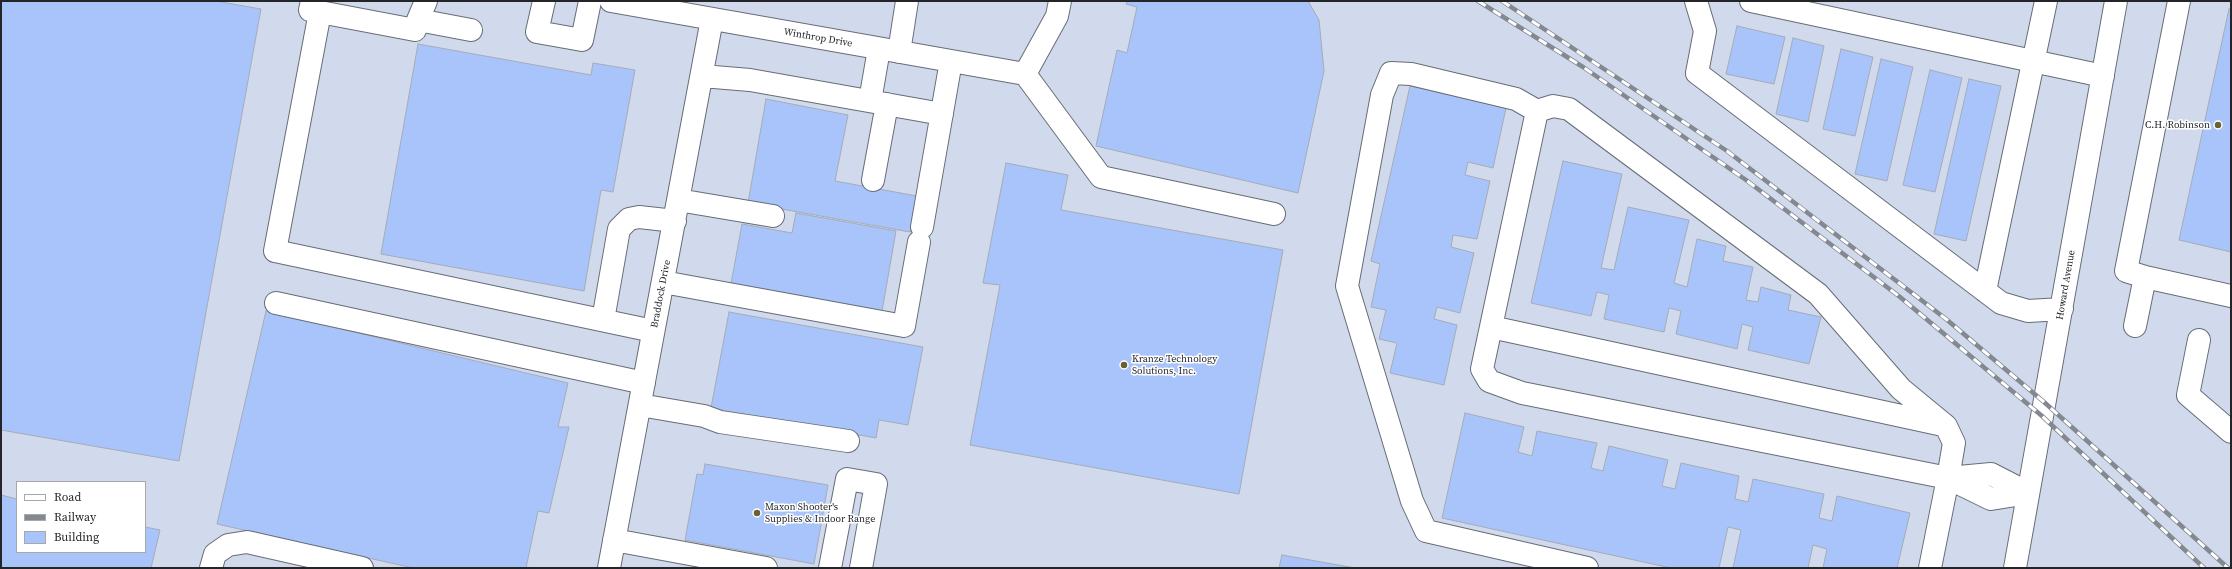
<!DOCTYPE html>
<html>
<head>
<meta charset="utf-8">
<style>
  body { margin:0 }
  #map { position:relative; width:2232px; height:569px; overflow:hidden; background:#e1e8f4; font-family:"Source Serif 4",serif }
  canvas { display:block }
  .frame { position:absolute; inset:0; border:2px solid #232529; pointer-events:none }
  .legend { position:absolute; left:16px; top:481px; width:130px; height:72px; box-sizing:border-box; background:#fff; border:1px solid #a7a8a9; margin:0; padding:5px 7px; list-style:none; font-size:12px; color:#232529 }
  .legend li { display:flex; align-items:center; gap:8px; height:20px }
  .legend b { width:20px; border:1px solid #a7a8a9 }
</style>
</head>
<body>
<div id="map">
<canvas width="2232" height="569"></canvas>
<div class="frame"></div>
<ul class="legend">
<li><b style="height:5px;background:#fff"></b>Road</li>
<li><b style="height:5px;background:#848890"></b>Railway</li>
<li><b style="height:11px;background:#a8c4fa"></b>Building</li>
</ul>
</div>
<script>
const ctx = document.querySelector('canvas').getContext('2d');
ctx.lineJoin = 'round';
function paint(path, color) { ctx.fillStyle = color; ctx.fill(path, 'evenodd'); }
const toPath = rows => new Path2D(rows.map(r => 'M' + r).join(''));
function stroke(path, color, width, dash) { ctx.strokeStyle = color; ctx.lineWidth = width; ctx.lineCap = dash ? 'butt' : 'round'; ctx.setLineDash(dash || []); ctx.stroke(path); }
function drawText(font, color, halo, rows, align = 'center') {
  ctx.font = font + ' "Source Serif 4",serif'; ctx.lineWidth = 3; ctx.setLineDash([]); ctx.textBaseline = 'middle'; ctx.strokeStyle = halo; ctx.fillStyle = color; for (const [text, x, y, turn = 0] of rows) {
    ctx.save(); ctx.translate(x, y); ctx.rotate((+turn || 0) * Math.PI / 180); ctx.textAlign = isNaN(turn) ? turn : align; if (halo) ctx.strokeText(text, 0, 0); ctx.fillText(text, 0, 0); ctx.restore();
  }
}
const built = toPath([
  [1,1,2231,1,2231,568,1,568],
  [17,482,145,482,145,552,17,552]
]);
const building = toPath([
  [1,1,216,1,261,9,179,461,1,430,1,1],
  [1127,1,1308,1,1319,20,1324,71,1298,193,1096,146,1117,50,1127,53,1137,7,1126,4,1127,1],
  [2229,9,2231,9,2231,252,2179,240,2229,9],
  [1737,26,1785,37,1774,84,1726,74,1737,26],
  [1793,38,1824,46,1808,122,1776,114,1793,38],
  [418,44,591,75,593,63,635,70,613,192,601,190,584,291,381,254,418,44],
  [1841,49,1873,57,1855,136,1823,129,1841,49],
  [1881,59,1913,67,1887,181,1855,174,1881,59],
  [1930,70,1962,78,1935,192,1903,185,1930,70],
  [1969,79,2001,86,1966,241,1934,234,1969,79],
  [1410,86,1506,108,1493,168,1468,162,1465,175,1490,181,1477,239,1453,235,1451,247,1474,253,1460,313,1437,307,1434,319,1457,325,1444,385,1390,373,1397,343,1379,339,1386,310,1371,307,1380,264,1371,261,1410,86],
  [766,99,848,115,835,181,917,196,910,232,748,203,766,99],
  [1563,161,1622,174,1601,268,1614,270,1628,207,1689,220,1674,283,1687,287,1697,239,1726,246,1723,261,1753,267,1746,300,1758,302,1761,287,1791,295,1788,310,1821,317,1809,364,1748,350,1753,327,1742,324,1737,349,1676,334,1681,311,1669,308,1664,332,1604,319,1609,295,1597,292,1591,316,1531,303,1563,161],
  [1006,163,1068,175,1061,210,1283,250,1239,494,970,445,1000,285,983,283,1006,163],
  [796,213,896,231,881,317,730,289,742,224,792,233,796,213],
  [266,311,568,383,558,427,569,427,549,513,538,511,526,568,413,568,217,524,266,311],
  [729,312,923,347,908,425,879,420,876,438,711,408,729,312],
  [1465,413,1524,427,1518,452,1532,456,1537,431,1597,443,1591,468,1603,471,1609,446,1668,460,1662,486,1675,489,1681,463,1739,476,1735,499,1748,502,1753,479,1824,494,1819,518,1832,521,1837,496,1910,513,1897,568,1823,568,1827,549,1813,545,1808,568,1733,568,1741,530,1728,527,1719,568,1671,568,1442,518,1465,413],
  [705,464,828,485,814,564,685,540,697,474,703,475,705,464],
  [1,495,17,499,17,552,145,552,145,527,160,530,151,568,1,568,1,495],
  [1282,555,1355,568,1279,568,1282,555]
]);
const minor = toPath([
  [312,1,310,10,320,12,275,251,653,331],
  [544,1,537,32,582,40,590,1],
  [611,1,1025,74],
  [1696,1,1705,31,1697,73,2001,303,2028,311,2062,309],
  [1751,1,2103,76],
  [2179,1,2126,271,2145,277,2231,296],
  [320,12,415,30,418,20,471,30],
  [418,20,426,1],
  [899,52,907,1],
  [1025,74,1101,177,1274,214],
  [1025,74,1057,16,1060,1],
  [702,76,750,80,942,114],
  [870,101,879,49],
  [1537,111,1516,99,1411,74,1391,73,1382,95,1347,286,1412,501,1426,531,1587,568],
  [873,180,887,104],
  [678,200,773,216],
  [922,227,951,61],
  [663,282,904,326,919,242],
  [1985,291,2046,1],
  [276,303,644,383],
  [603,320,619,229,629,219,639,217,675,221],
  [2135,326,2145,277],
  [1491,327,1943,425],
  [2199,340,2188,395,2231,432],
  [640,405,704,416,720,422,848,441],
  [1991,474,2028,493,1991,499,1948,478,1991,474],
  [614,540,766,568],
  [211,568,215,554,228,545,247,542,362,568],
  [609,568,712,19],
  [830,568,847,479,876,484,861,568],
  [1930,568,1948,478,1954,443,1946,426,1901,389,1818,294,1569,109,1553,106,1537,111,1482,369,1489,381,1522,393,1948,478],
  [2015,568,2116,1]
]);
const rail = toPath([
  [1478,1,1583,67,1746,180,1900,297,2042,416,2204,568],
  [1502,1,1727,151,1946,319,2044,402,2228,568]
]);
const markers = [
  [2218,125,4,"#69622f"],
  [1124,365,4,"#69622f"],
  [757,513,4,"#69622f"]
];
const streetNames = [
  ["Winthrop Drive",818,38,10],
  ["Howard Avenue",2066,285,-80],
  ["Braddock Drive",661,294,-79]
];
const poiNames = [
  ["C.H. Robinson",2210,125,"right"],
  ["Kranze Technology",1132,359],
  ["Solutions, Inc.",1132,371],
  ["Maxon Shooter's",765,507],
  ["Supplies & Indoor Range",765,519]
];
paint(built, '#d0daec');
paint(building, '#a8c4fa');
stroke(building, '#a6acb7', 1);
stroke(minor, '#676d77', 24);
stroke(minor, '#fff', 22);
stroke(rail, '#848890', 4.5);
stroke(rail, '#fff', 3, [9]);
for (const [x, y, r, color] of markers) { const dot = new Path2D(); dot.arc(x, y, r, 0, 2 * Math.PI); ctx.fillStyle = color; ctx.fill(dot); stroke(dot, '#fff', 1.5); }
drawText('10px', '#232529', '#fff', streetNames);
drawText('10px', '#232529', '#fff', poiNames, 'left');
</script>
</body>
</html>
